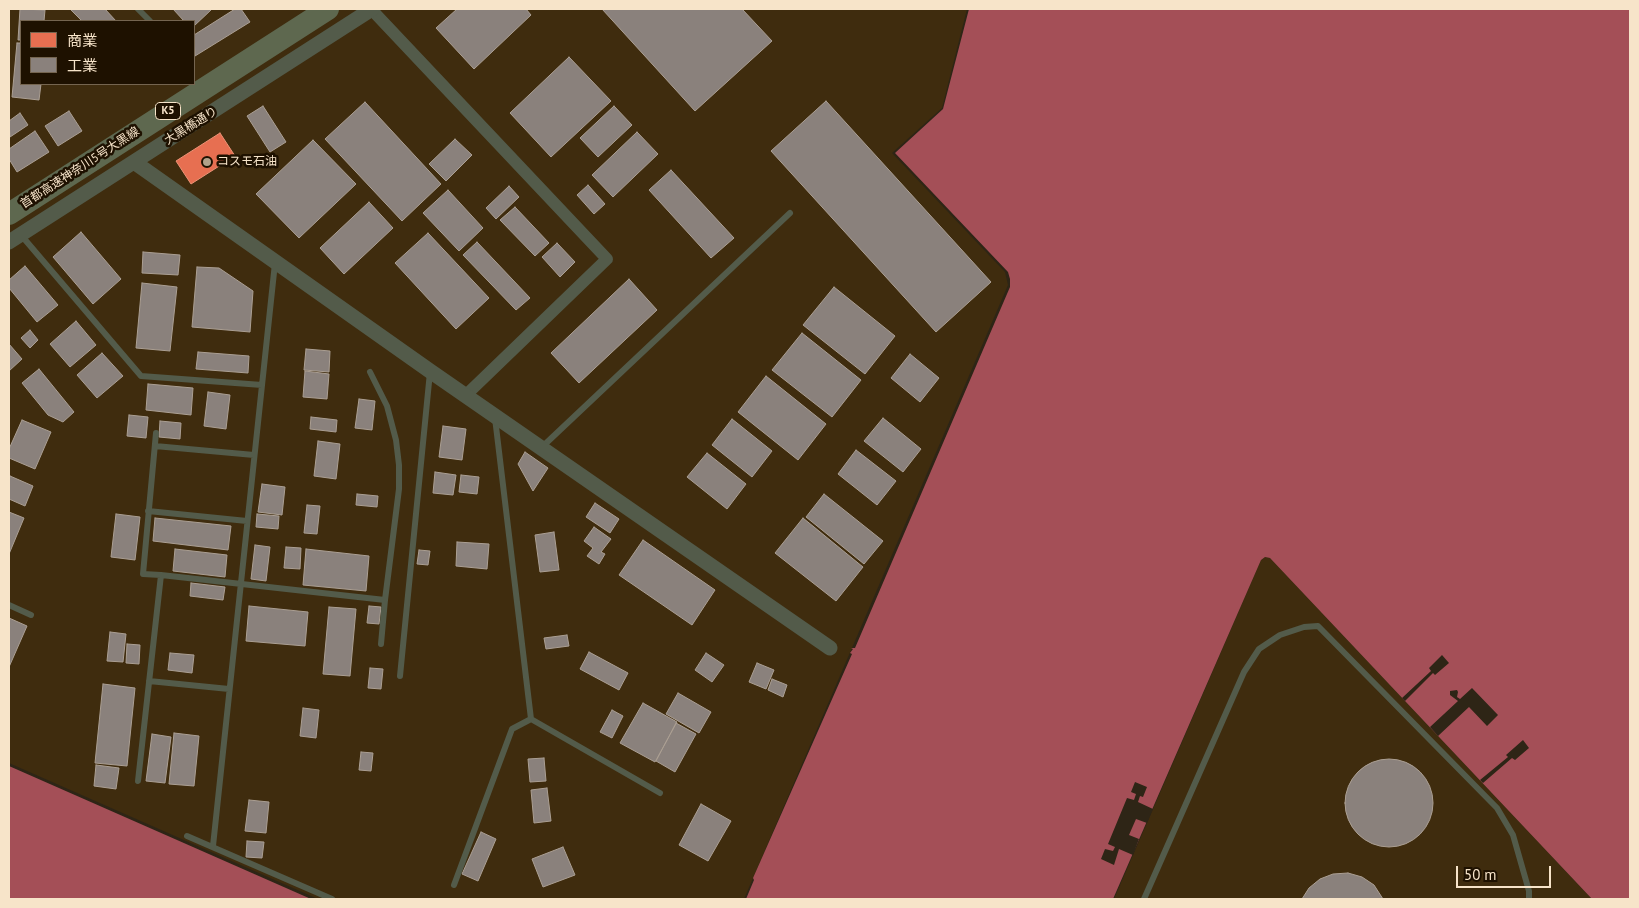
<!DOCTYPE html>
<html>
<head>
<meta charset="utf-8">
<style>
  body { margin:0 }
  #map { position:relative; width:1639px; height:908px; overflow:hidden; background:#2e2516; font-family:"PT Sans","Noto Sans JP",sans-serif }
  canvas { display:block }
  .frame { position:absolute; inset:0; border:10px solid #f7e4c9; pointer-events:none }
  .legend { position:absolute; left:20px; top:20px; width:175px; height:65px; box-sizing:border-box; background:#1e1100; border:1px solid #756550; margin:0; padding:6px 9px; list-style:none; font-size:15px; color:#f7e4c9 }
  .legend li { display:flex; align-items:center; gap:10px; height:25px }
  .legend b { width:25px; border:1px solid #756550 }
  .scale { position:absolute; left:1456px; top:866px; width:95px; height:22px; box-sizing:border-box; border:2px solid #f7e4c9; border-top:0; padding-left:6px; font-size:15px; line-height:18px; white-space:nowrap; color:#f7e4c9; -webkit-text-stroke:4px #1e1100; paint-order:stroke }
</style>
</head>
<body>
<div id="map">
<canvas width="1639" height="908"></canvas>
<div class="frame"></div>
<ul class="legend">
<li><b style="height:14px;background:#e76f51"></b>商業</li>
<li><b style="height:14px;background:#8a817c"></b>工業</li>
</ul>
<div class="scale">50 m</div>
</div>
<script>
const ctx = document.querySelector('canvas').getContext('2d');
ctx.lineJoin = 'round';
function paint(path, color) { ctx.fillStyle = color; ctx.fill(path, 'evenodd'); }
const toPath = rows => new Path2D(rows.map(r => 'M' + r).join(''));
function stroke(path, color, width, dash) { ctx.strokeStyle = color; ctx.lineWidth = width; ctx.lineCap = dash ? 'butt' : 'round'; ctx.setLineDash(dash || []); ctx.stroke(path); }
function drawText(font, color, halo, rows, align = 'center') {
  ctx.font = font + ' "PT Sans","Noto Sans JP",sans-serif'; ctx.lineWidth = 5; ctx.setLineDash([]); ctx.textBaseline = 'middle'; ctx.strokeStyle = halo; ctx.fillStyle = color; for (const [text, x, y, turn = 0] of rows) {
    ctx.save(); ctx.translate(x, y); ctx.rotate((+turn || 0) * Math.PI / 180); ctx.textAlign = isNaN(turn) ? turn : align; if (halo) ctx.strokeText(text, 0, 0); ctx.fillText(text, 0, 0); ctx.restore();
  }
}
const built = toPath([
  [9,9,967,9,942,108,892,153,1005,272,1008,285,744,899,318,899,9,763],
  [21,21,194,21,194,84,21,84],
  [1265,557,1270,558,1592,899,1114,899,1261,560]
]);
const water = toPath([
  [969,9,1630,9,1630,899,1592,899,1270,558,1265,557,1261,560,1113,899,746,899,754,880,753,878,852,654,850,653,853,649,851,648,855,648,1010,287,1010,279,1008,272,895,153,943,109],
  [9,766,311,899,9,899]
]);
const pier = toPath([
  [1442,655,1449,663,1435,675,1433,673,1405,701,1402,698,1431,671,1429,668],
  [1472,688,1498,715,1487,726,1469,707,1438,736,1430,727,1458,701,1450,695,1450,691,1457,690,1458,692,1457,697,1460,699],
  [1523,740,1529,748,1515,760,1512,758,1483,783,1480,780,1508,757,1506,755],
  [1135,782,1147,787,1143,797,1140,796,1138,802,1153,809,1147,823,1136,819,1129,835,1139,839,1133,855,1119,849,1114,865,1101,859,1105,849,1113,851,1115,847,1108,844,1127,798,1134,800,1136,794,1131,792]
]);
const shops = toPath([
  [220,133,235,156,191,184,176,161,220,133]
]);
const industry = toPath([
  [20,9,45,10,44,21,21,21,21,40,18,40,20,9],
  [70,9,105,9,116,21,82,21,70,9],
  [173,9,210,9,211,10,194,26,194,21,184,21,173,9],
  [235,9,241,9,250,22,195,56,194,35,235,9],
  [457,9,526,9,531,15,474,69,436,28,457,9],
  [602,9,742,9,772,41,695,111,602,9],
  [17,43,21,43,21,84,41,84,39,100,12,97,17,43],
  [569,57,611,101,551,157,510,113,569,57],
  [826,101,991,282,936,332,771,151,826,101],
  [365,102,441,184,402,221,325,139,365,102],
  [263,106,286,142,270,152,247,116,263,106],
  [614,106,632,125,598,157,580,138,614,106],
  [69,111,82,131,58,146,45,126,69,111],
  [20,113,28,125,10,137,9,121,20,113],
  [35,131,49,152,17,172,9,159,9,149,35,131],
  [637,132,658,154,613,197,592,175,637,132],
  [455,139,472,155,446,181,429,164,455,139],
  [313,140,356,184,299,238,256,194,313,140],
  [671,170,734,238,711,258,649,190,671,170],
  [588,185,605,204,594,214,577,195,588,185],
  [509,186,519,197,496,219,486,208,509,186],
  [448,190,483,228,459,251,423,213,448,190],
  [369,202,393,228,344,274,320,248,369,202],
  [515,207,549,243,535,256,500,220,515,207],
  [81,232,121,279,93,304,53,257,81,232],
  [428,233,489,298,456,329,395,263,428,233],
  [477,242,530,298,516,310,463,255,477,242],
  [557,243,575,262,560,277,542,257,557,243],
  [143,252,180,255,178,275,142,273,143,252],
  [25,266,58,305,37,322,9,288,9,280,25,266],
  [197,267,219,268,253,291,250,332,192,327,197,267],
  [629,279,657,310,579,383,551,353,629,279],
  [142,283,177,287,170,351,136,348,142,283],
  [834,287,895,336,865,374,803,325,834,287],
  [76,321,96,345,70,367,50,344,76,321],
  [30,330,38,340,30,348,21,338,30,330],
  [802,333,861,380,832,417,772,370,802,333],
  [9,344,22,359,9,371,9,344],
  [306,349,330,351,329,372,304,370,306,349],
  [198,352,249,356,248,373,196,369,198,352],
  [102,353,123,376,97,398,77,375,102,353],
  [910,354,939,378,920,402,891,378,910,354],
  [39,369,74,412,63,422,48,415,22,383,39,369],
  [305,371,329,374,327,399,303,397,305,371],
  [766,376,826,424,798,460,738,412,766,376],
  [148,384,193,388,191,415,146,410,148,384],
  [208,392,230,395,226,429,204,426,208,392],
  [359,399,375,401,372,430,355,428,359,399],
  [129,415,148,417,146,438,127,436,129,415],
  [311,417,337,420,336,432,310,429,311,417],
  [883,418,921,449,903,472,864,441,883,418],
  [732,419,772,451,752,477,712,445,732,419],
  [22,420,51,432,35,469,9,458,9,449,22,420],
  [160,421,181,423,180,439,159,437,160,421],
  [443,426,466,429,462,460,439,457,443,426],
  [318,441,340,444,336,479,314,476,318,441],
  [856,450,896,481,877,505,838,474,856,450],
  [525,452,548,468,533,491,518,464,525,452],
  [707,453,746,484,727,509,687,477,707,453],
  [435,472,456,475,453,495,433,493,435,472],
  [461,475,479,477,477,494,459,492,461,475],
  [10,476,33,486,25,506,9,499,9,480,10,476],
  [262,484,285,487,282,515,258,512,262,484],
  [357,494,378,496,377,507,356,505,357,494],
  [824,494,883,541,864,564,806,517,824,494],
  [595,503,619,519,610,533,586,517,595,503],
  [307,505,320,506,317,534,304,533,307,505],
  [9,512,24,518,9,554,9,512],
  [116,514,140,517,135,560,111,557,116,514],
  [257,514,279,516,278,529,256,527,257,514],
  [155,518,231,526,228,550,153,541,155,518],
  [803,518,863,567,836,601,775,553,803,518],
  [594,527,611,539,601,552,605,554,599,564,587,556,593,548,584,541,594,527],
  [554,532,559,570,540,572,535,535,554,532],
  [643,540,715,590,692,625,619,575,643,540],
  [457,542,489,544,487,569,456,566,457,542],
  [255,545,270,547,266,581,251,579,255,545],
  [286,547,301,548,300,569,284,568,286,547],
  [175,549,227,555,225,577,173,571,175,549],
  [306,549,369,556,366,591,303,585,306,549],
  [419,550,430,551,428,565,417,564,419,550],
  [191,583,225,587,223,600,190,596,191,583],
  [249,606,308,612,305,646,246,641,249,606],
  [369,606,381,607,379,624,367,623,369,606],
  [329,607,356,609,350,676,323,674,329,607],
  [9,618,27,626,9,667,9,618],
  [110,632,126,634,123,662,107,661,110,632],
  [567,635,569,646,546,649,544,638,567,635],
  [127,644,140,645,139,664,126,663,127,644],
  [589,652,628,673,619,690,580,669,589,652],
  [170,653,194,655,192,673,168,670,170,653],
  [706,653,724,665,712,682,695,670,706,653],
  [757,663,774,670,766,689,749,682,757,663],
  [370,668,383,669,381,689,368,688,370,668],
  [772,679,787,685,783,697,768,690,772,679],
  [103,684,135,688,127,766,95,763,103,684],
  [678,693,711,712,699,733,666,714,678,693],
  [643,703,677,722,655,762,620,743,643,703],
  [303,708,319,710,316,738,300,736,303,708],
  [612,710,623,716,612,738,600,732,612,710],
  [676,723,696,734,675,772,656,761,676,723],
  [174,733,199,736,194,786,169,784,174,733],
  [152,734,171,737,165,783,146,781,152,734],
  [361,752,373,753,371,771,359,770,361,752],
  [544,758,546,781,530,782,528,759,544,758],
  '1345 803a44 44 0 1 1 88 0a44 44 0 1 1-88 0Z',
  [96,765,119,768,116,789,94,786,96,765],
  [547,788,551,821,534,823,531,790,547,788],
  [249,800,269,802,266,833,245,831,249,800],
  [701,804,731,821,708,861,679,845,701,804],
  [481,832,496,839,478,881,462,874,481,832],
  [247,841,264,842,262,858,246,857,247,841],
  [563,847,575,875,543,887,532,859,563,847],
  [1348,873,1362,877,1374,885,1383,899,1302,899,1309,888,1320,879,1333,874,1348,873]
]);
const service = toPath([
  [138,9,150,21],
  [21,235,141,376,262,385],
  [370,372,387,406,396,440,399,465,399,489,385,600,381,644],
  [155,446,254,455],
  [542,447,790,213],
  [148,511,247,521],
  [161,575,385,600],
  [9,605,31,615],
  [400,676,430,372],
  [149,681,229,689],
  [531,719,660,793],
  [138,781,161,575,143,574,156,433],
  [187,836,332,899],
  [213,846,275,263],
  [454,885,512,729,531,719,495,418],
  [1144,899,1244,672,1259,649,1280,635,1304,627,1318,626,1497,808,1513,835,1529,891,1529,899]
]);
const minor = toPath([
  [371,9,607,259,466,395]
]);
const tertiary = toPath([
  [134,162,430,371,830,648],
  [9,242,372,9]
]);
const motorwayBridge = toPath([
  [9,214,328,9]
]);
const markers = [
  [207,162,5,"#b1a18a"]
];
const shields = [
  [168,111,25]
];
const shieldNames = [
  ["K5",168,111]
];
const streetNames = [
  ["大黒橋通り",191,126,-32],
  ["首都高速神奈川5号大黒線",80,168,-33]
];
const poiNames = [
  ["コスモ石油",217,162]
];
paint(built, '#3f2c0e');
paint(water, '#a44f57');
paint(pier, '#2e2516');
paint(shops, '#e76f51');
stroke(shops, '#ec9275', 1);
paint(industry, '#8a817c');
stroke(industry, '#ab9f93', 1);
stroke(service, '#535b4a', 6);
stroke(minor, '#535b4a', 12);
stroke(tertiary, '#535b4a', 15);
stroke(motorwayBridge, '#5e684f', 22);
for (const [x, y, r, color] of markers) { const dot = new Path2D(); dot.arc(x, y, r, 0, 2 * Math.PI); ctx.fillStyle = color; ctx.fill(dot); stroke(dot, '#1e1100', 2); }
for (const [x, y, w] of shields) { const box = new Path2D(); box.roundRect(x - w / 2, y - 8.5, w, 17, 4); ctx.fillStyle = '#1e1100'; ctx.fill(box); stroke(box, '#f7e4c9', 1); }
drawText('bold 11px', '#f7e4c9', null, shieldNames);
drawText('12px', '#f7e4c9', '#1e1100', streetNames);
drawText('12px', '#f7e4c9', '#1e1100', poiNames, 'left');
</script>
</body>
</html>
